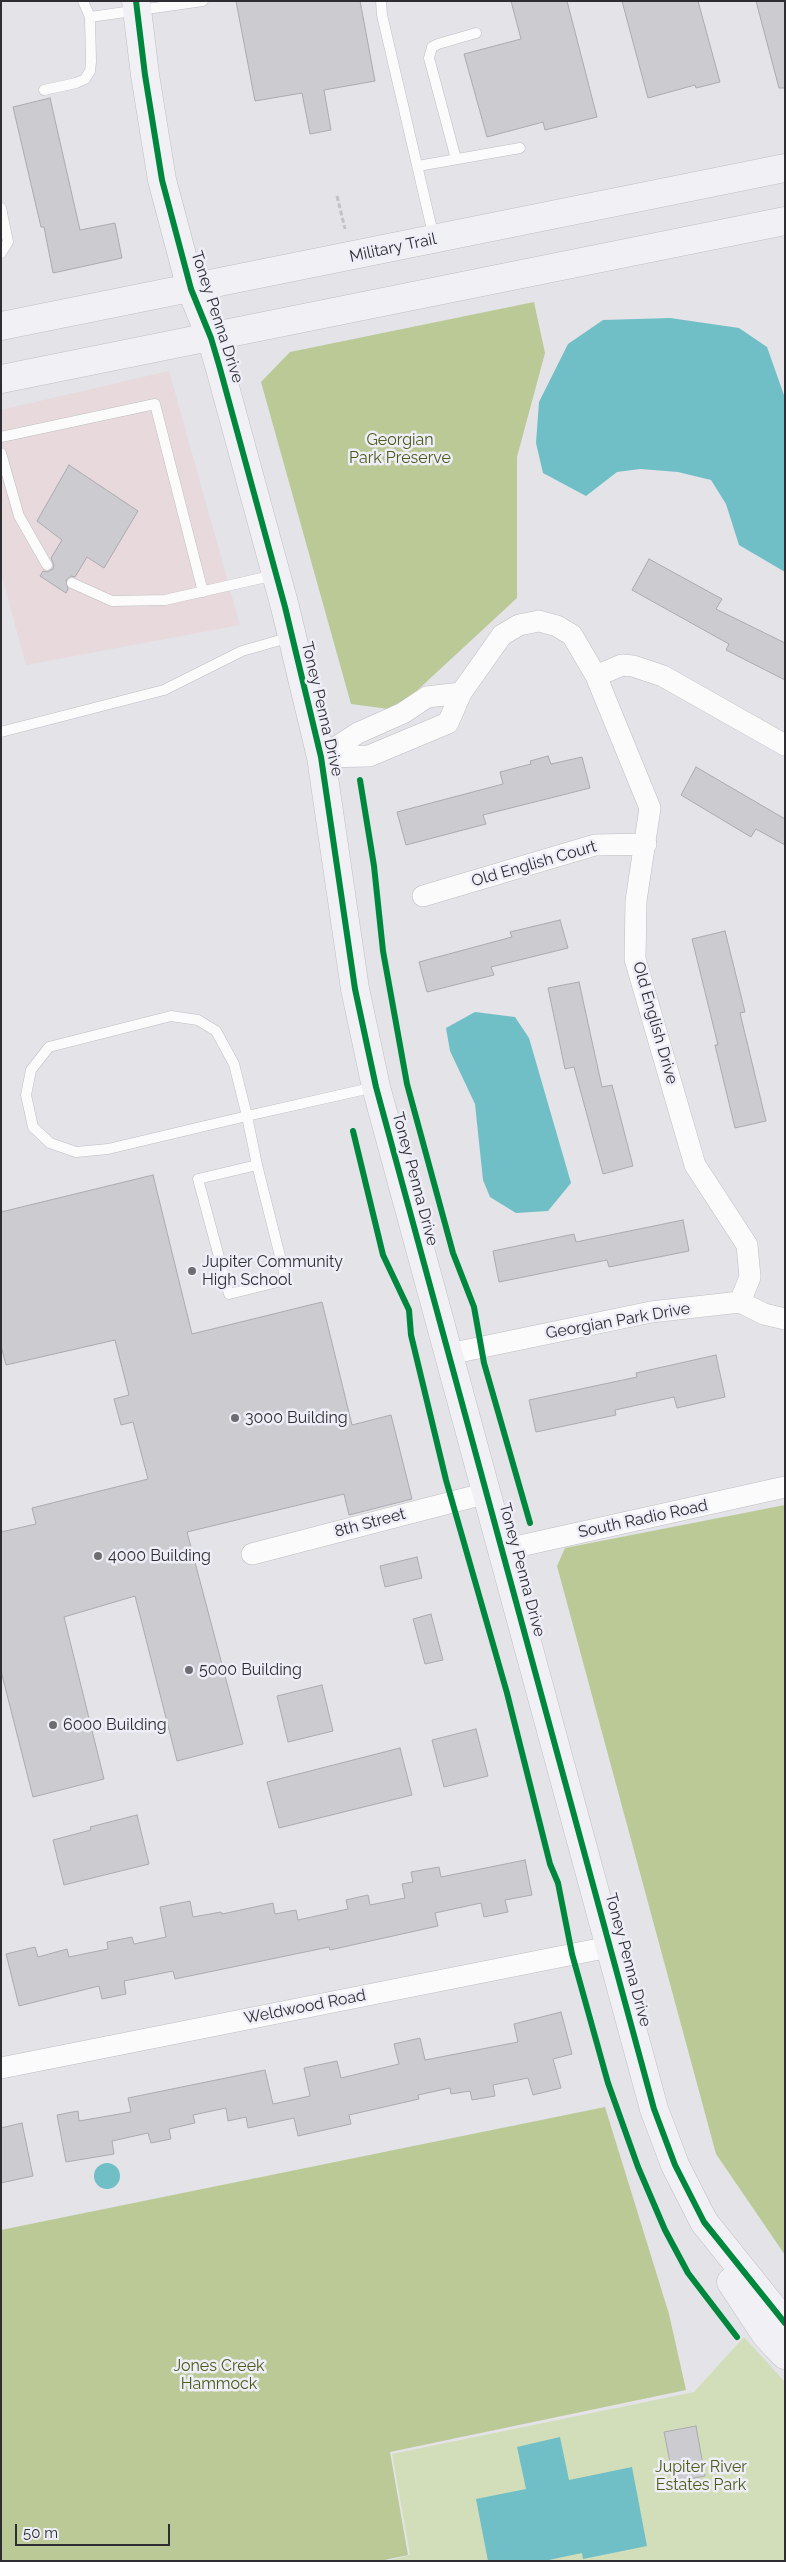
<!DOCTYPE html>
<html>
<head>
<meta charset="utf-8">
<style>
  body { margin:0 }
  #map { position:relative; width:786px; height:2562px; overflow:hidden; background:#e3e3e8; font-family:Raleway,sans-serif }
  canvas { display:block }
  .frame { position:absolute; inset:0; border:2px solid #2e2d31; pointer-events:none }
  .scale { position:absolute; left:15px; top:2524px; width:155px; height:22px; box-sizing:border-box; border:2px solid #2e2d31; border-top:0; padding-left:6px; font-size:15px; line-height:18px; white-space:nowrap; color:#2e2d31; -webkit-text-stroke:4px #eeeef8; paint-order:stroke }
</style>
</head>
<body>
<div id="map">
<canvas width="786" height="2562"></canvas>
<div class="frame"></div>
<div class="scale">50 m</div>
</div>
<script>
const ctx = document.querySelector('canvas').getContext('2d');
ctx.lineJoin = 'round';
function paint(path, color) { ctx.fillStyle = color; ctx.fill(path, 'evenodd'); }
const toPath = rows => new Path2D(rows.map(r => 'M' + r).join(''));
function stroke(path, color, width, dash) { ctx.strokeStyle = color; ctx.lineWidth = width; ctx.lineCap = dash ? 'butt' : 'round'; ctx.setLineDash(dash || []); ctx.stroke(path); }
function drawText(font, color, halo, rows, align = 'center') {
  ctx.font = font + ' Raleway,sans-serif'; ctx.lineWidth = 5; ctx.setLineDash([]); ctx.textBaseline = 'middle'; ctx.strokeStyle = halo; ctx.fillStyle = color; for (const [text, x, y, turn = 0] of rows) {
    ctx.save(); ctx.translate(x, y); ctx.rotate((+turn || 0) * Math.PI / 180); ctx.textAlign = isNaN(turn) ? turn : align; if (halo) ctx.strokeText(text, 0, 0); ctx.fillText(text, 0, 0); ctx.restore();
  }
}
const commercial = toPath([
  [169,371,240,625,26,665,1,573,1,410]
]);
const green = toPath([
  [744,2337,785,2382,785,2561,387,2561,410,2555,392,2454,694,2392]
]);
const forest = toPath([
  [534,302,545,353,517,457,517,598,396,710,351,704,261,382,290,352],
  [785,1505,785,2255,716,2154,557,1566,565,1548],
  [605,2107,669,2314,686,2390,390,2452,408,2555,380,2561,1,2561,1,2230]
]);
const water = toPath([
  [670,318,739,328,767,347,785,398,785,572,739,545,726,504,711,480,678,472,640,469,617,472,586,496,543,473,536,443,539,402,568,344,603,320],
  [475,1012,515,1017,529,1038,571,1183,548,1211,516,1213,490,1197,483,1180,475,1104,450,1051,446,1028],
  '94 2176a13 13 0 1 1 26 0a13 13 0 1 1-26 0Z',
  [560,2437,569,2480,632,2467,647,2546,583,2559,582,2553,544,2561,488,2561,476,2499,526,2489,517,2447]
]);
const building = toPath([
  [236,1,360,1,375,81,324,90,331,130,310,134,302,93,255,101,236,1],
  [511,1,567,1,597,117,545,130,543,122,487,137,464,54,521,39,511,1],
  [622,1,698,1,720,82,696,88,695,85,648,98,622,1],
  [756,1,785,1,785,88,779,88,756,1],
  [50,98,80,230,115,223,122,258,53,273,44,227,41,227,13,107,50,98],
  [69,465,138,511,104,568,87,557,75,577,71,576,66,580,68,589,66,593,40,576,43,571,47,572,53,569,54,565,51,558,62,540,37,521,69,465],
  [649,559,722,599,716,609,785,643,785,680,726,650,729,644,632,590,649,559],
  [548,756,551,764,582,757,590,788,483,815,486,824,406,845,397,812,503,784,500,772,531,764,530,761,548,756],
  [696,767,785,819,785,845,756,829,751,837,681,795,696,767],
  [560,920,568,948,491,967,494,975,427,992,419,962,512,937,510,932,560,920],
  [725,931,745,1012,740,1013,766,1121,735,1128,715,1045,718,1045,692,939,725,931],
  [579,982,602,1087,612,1085,633,1166,603,1174,574,1067,565,1069,548,988,579,982],
  [153,1175,192,1334,322,1302,352,1425,391,1415,412,1499,349,1515,344,1494,187,1532,243,1744,177,1761,135,1596,64,1617,104,1779,33,1797,1,1671,1,1532,36,1524,32,1508,148,1479,133,1422,121,1425,114,1399,129,1395,115,1340,6,1365,1,1346,1,1212,153,1175],
  [683,1220,689,1251,609,1267,607,1260,499,1282,493,1251,574,1234,576,1242,683,1220],
  [716,1355,725,1397,677,1408,674,1397,615,1410,616,1415,536,1432,529,1400,637,1377,636,1373,716,1355],
  [417,1557,422,1578,385,1587,380,1566,417,1557],
  [431,1614,443,1660,425,1664,413,1619,431,1614],
  [322,1685,333,1731,288,1742,277,1696,322,1685],
  [476,1729,488,1776,444,1787,432,1740,476,1729],
  [400,1748,412,1795,279,1828,267,1782,400,1748],
  [137,1815,149,1864,64,1885,53,1840,91,1830,90,1827,137,1815],
  [525,1860,532,1895,505,1900,508,1912,484,1917,481,1903,435,1913,438,1926,330,1950,329,1947,175,1979,173,1971,124,1981,126,1994,102,1999,99,1986,19,2006,6,1954,35,1947,38,1957,67,1949,69,1957,108,1949,107,1942,132,1937,134,1944,166,1937,160,1907,190,1901,193,1917,221,1912,222,1914,273,1903,275,1914,296,1910,298,1920,348,1909,346,1900,368,1895,370,1905,405,1898,402,1884,413,1882,411,1872,439,1867,441,1877,525,1860],
  [561,2012,572,2054,553,2059,561,2088,533,2095,528,2078,493,2085,495,2096,472,2100,470,2091,451,2094,450,2088,418,2095,419,2099,349,2115,351,2124,298,2136,294,2118,248,2128,246,2117,228,2121,226,2108,193,2115,195,2123,169,2129,171,2139,151,2143,148,2133,112,2141,114,2154,66,2162,57,2115,78,2111,79,2121,131,2112,128,2098,265,2070,273,2104,310,2096,304,2068,337,2061,341,2078,399,2064,394,2044,420,2038,425,2060,518,2042,514,2024,561,2012],
  [22,2123,33,2176,1,2183,1,2128,22,2123],
  [696,2426,705,2476,674,2482,664,2432,696,2426]
]);
const path = toPath([
  [337,196,345,229]
]);
const lane = toPath([
  [83,1,90,17],
  [381,1,382,15,434,238],
  [44,90,76,83,85,79,90,71,91,62,90,17,203,1],
  [456,159,429,58,432,47,438,44,476,33],
  [418,166,520,148],
  [1,208,8,242,1,253],
  [1,437,155,404,203,592],
  [1,453,19,516,47,565],
  [72,583,112,601,165,600,275,575],
  [1,732,164,690,242,651,291,637],
  [257,1165,198,1179,229,1294,286,1280,257,1165,247,1116,234,1064,216,1031,198,1020,171,1016,49,1047,31,1070,26,1095,33,1127,50,1143,76,1152,108,1149,247,1116,375,1087]
]);
const street = toPath([
  [596,676,622,665,633,666,663,676,785,745],
  [321,757,369,756,448,723,461,693,502,635,519,625,539,621,557,626,572,635,596,676,650,808,636,901,635,959,695,1165,747,1245,750,1277,740,1302],
  [321,757,358,733,403,713,427,697,461,693],
  [423,896,595,845,646,844],
  [449,1354,651,1312,740,1302,764,1314,785,1319],
  [502,1550,785,1487],
  [252,1554,487,1493],
  [1,2068,609,1947]
]);
const secondary = toPath([
  [136,1,145,75,162,180,191,289,211,338,219,365,285,607,321,757,355,989,376,1087,654,2109,675,2165,704,2222,785,2323],
  [1,326,785,168],
  [1,379,785,221],
  [731,2282,766,2335,785,2355]
]);
const cycleway = toPath([
  [136,1,145,75,162,180,191,289,211,338,219,365,285,607,321,757,355,989,376,1087,654,2109,675,2165,704,2222,785,2323],
  [360,780,374,866,383,951,407,1084,453,1253,474,1307,484,1363,530,1523],
  [353,1131,383,1255,409,1310,411,1335,446,1480,507,1693,550,1864,558,1883,572,1954,608,2083,638,2167,665,2230,688,2273,737,2337]
]);
const markers = [
  [192,1271,5,"#6d6d71"],
  [235,1418,5,"#6d6d71"],
  [98,1556,5,"#6d6d71"],
  [189,1670,5,"#6d6d71"],
  [53,1725,5,"#6d6d71"]
];
const streetNames = [
  ["Military Trail",393,248,-12],
  ["Toney Penna Drive",217,317,72],
  ["Toney Penna Drive",322,709,77],
  ["Old English Court",534,864,-16],
  ["Old English Drive",655,1023,74],
  ["Toney Penna Drive",415,1179,75],
  ["Georgian Park Drive",618,1321,-10],
  ["South Radio Road",643,1519,-12],
  ["8th Street",370,1523,-15],
  ["Toney Penna Drive",522,1570,75],
  ["Toney Penna Drive",628,1960,75],
  ["Weldwood Road",305,2007,-11]
];
const parkNames = [
  ["Georgian",400,440],
  ["Park Preserve",400,458],
  ["Jones Creek",219,2366],
  ["Hammock",219,2384],
  ["Jupiter River",701,2467],
  ["Estates Park",701,2485]
];
const poiNames = [
  ["Jupiter Community",202,1262],
  ["High School",202,1280],
  ["3000 Building",245,1418],
  ["4000 Building",108,1556],
  ["5000 Building",199,1670],
  ["6000 Building",63,1725]
];
paint(commercial, '#e7d9dc');
paint(green, '#d2deba');
paint(forest, '#bbc997');
paint(water, '#70bfc7');
paint(building, '#ccccd0');
stroke(building, '#abaaaf', 1);
stroke(lane, '#bebec2', 11);
stroke(street, '#bebec2', 22);
stroke(secondary, '#bebec2', 29);
stroke(path, '#c3c3c6', 3, [5, 2.5]);
stroke(lane, '#fbfbfc', 10);
stroke(street, '#fbfbfc', 21);
stroke(secondary, '#f1f1f5', 28);
stroke(cycleway, '#00873e', 6);
for (const [x, y, r, color] of markers) { const dot = new Path2D(); dot.arc(x, y, r, 0, 2 * Math.PI); ctx.fillStyle = color; ctx.fill(dot); stroke(dot, '#eeeef8', 2); }
drawText('16px', '#2e2d31', '#eeeef8', streetNames);
drawText('16px', '#4c5c18', '#eeeef8', parkNames);
drawText('16px', '#2e2d31', '#eeeef8', poiNames, 'left');
</script>
</body>
</html>
